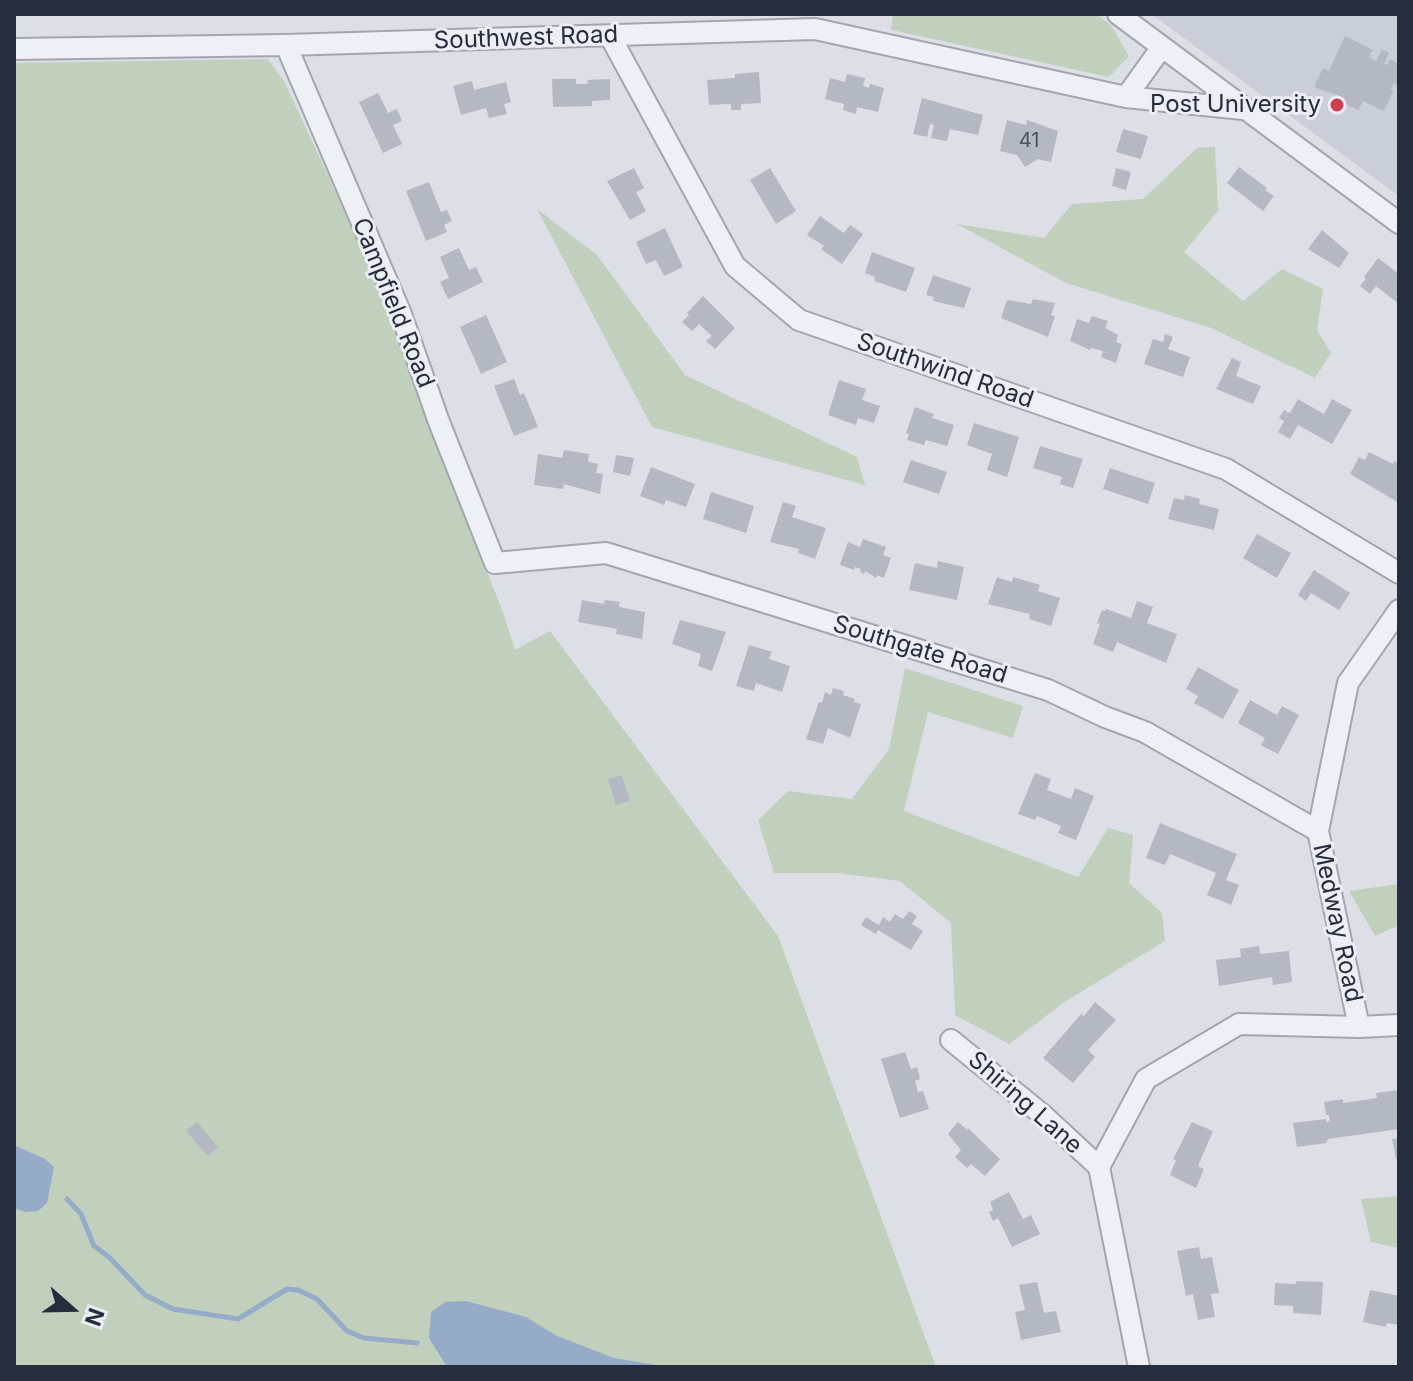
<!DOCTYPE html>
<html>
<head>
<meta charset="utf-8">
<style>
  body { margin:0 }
  #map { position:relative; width:1413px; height:1381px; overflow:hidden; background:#dcdfe6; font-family:Inter,sans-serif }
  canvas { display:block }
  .frame { position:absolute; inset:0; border:16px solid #262d3c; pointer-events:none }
  .north { position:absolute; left:32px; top:1269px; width:80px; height:80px; -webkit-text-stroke:6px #ebeef4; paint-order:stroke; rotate:110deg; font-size:22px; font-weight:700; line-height:32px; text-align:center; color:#262d3c }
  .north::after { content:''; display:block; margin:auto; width:28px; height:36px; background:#262d3c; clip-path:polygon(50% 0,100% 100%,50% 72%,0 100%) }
</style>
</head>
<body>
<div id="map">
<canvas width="1413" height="1381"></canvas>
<div class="frame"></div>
<div class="north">N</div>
</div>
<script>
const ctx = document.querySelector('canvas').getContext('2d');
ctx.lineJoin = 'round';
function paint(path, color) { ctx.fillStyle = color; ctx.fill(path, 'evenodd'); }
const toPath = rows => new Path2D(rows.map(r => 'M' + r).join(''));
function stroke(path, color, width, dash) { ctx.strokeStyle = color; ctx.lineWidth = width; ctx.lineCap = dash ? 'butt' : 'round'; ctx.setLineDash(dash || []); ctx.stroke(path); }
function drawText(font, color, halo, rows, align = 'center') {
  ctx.font = font + ' Inter,sans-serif'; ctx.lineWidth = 6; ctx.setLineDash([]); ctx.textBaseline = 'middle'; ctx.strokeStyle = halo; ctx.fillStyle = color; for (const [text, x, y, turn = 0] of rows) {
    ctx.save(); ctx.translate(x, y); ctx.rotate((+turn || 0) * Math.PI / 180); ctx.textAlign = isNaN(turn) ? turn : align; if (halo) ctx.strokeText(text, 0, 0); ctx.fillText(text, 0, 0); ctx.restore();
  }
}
const built = toPath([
  [1151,14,1399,14,1399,196]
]);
const green = toPath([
  [893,14,1096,14,1111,25,1129,56,1109,77,891,30],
  [268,59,285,83,361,247,504,615,515,650,550,631,778,936,936,1367,14,1367,14,63],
  [1215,147,1218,211,1184,252,1243,301,1282,269,1323,289,1317,330,1331,353,1315,378,1211,328,1066,283,957,224,1044,238,1072,204,1143,199,1197,148],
  [537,209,597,255,685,375,857,457,865,485,652,427],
  [905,668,1023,706,1013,738,928,712,904,811,1078,877,1108,828,1133,835,1129,883,1162,913,1165,941,1066,1001,1009,1044,955,1015,951,923,900,881,837,873,774,873,758,820,788,791,852,799,889,749],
  [1399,884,1399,925,1375,936,1349,891],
  [1399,1196,1399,1248,1371,1242,1361,1199]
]);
const water = toPath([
  [14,1145,45,1159,54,1167,47,1203,38,1211,25,1212,14,1208],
  [466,1301,526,1317,557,1336,614,1358,656,1365,688,1367,447,1367,429,1338,431,1312,445,1302]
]);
const stream = toPath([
  [67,1199,81,1214,94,1246,109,1257,145,1295,173,1309,238,1319,287,1289,298,1290,317,1299,347,1331,364,1338,417,1343]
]);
const building = toPath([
  [1345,36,1373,50,1369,57,1376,61,1382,49,1389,53,1384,64,1387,65,1390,59,1399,64,1399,86,1394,83,1391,89,1393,91,1384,111,1363,101,1358,110,1340,102,1342,97,1314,87,1323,68,1329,71],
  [759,72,761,103,741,104,741,110,731,110,731,104,709,105,707,80,735,78,735,74],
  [847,74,865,78,863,86,869,88,870,84,884,88,878,112,857,107,856,114,843,110,844,104,825,99,830,78,845,82],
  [552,79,576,79,576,84,588,84,587,80,610,79,610,100,592,101,592,106,553,107],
  [472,81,474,90,506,82,511,102,504,104,507,114,489,118,486,108,461,115,453,86],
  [378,93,388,113,397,109,402,121,393,125,402,144,383,153,359,102],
  [922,98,983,115,978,135,950,129,947,141,931,138,934,125,930,124,927,137,913,134],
  [1007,120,1026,125,1027,120,1058,131,1051,162,1038,159,1025,167,1017,155,1000,151],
  [1123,129,1148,136,1141,159,1116,152],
  [1239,167,1267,188,1265,190,1274,196,1263,211,1227,183],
  [634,168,644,188,636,192,646,211,630,220,607,181],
  [770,168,796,211,776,224,750,180],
  [1116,168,1131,172,1126,190,1112,186],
  [429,182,441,212,447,210,452,221,444,225,447,232,426,241,406,191],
  [820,216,844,233,850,225,863,234,842,264,821,249,824,246,807,235],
  [665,228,683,267,664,276,656,260,646,264,636,242],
  [1322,230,1349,253,1339,268,1308,249],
  [459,248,469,270,476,267,483,282,448,299,440,282,449,278,440,257],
  [872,252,915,268,906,292,874,281,875,277,865,273],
  [1378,258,1399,274,1399,304,1376,286,1370,294,1360,286,1366,279,1364,277],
  [933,275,971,288,964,308,933,301,934,297,926,295],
  [703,296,735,328,715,349,706,341,712,336,699,324,692,331,682,322,689,315,687,313],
  [1033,299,1055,303,1051,315,1055,316,1048,337,1001,318,1007,300,1031,304],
  [486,315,507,362,481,374,460,327],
  [1092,316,1108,321,1105,328,1118,335,1116,342,1122,344,1116,363,1101,357,1103,351,1091,348,1090,350,1070,341,1077,319,1089,323],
  [1165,334,1173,337,1168,349,1190,357,1183,377,1144,364,1153,339,1163,342],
  [1232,358,1241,362,1236,376,1261,386,1253,404,1216,389],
  [514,379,520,395,524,393,538,427,514,436,494,386],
  [839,380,866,389,862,400,880,406,874,423,858,418,856,425,828,415],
  [1298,399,1324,414,1332,399,1352,410,1332,444,1298,425,1290,439,1278,432,1284,421,1279,418,1284,410,1290,413],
  [915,407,934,414,932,418,954,425,947,446,926,440,924,445,907,440,909,434,906,433],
  [974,423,1019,437,1007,477,987,470,992,454,967,445],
  [1040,446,1083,459,1073,488,1060,484,1062,477,1033,468],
  [564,450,589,454,588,462,598,464,596,473,603,474,600,494,564,484,563,489,534,485,538,454,562,458],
  [1369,452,1393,464,1394,461,1399,464,1399,503,1350,474,1359,457,1365,460],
  [616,455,634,458,630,476,613,472],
  [911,460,947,472,939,494,903,482],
  [651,467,695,484,686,507,666,500,664,505,640,496],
  [1110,468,1155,483,1148,504,1103,489],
  [711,492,754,506,746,533,703,519],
  [1185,495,1200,499,1199,504,1219,509,1214,530,1168,519,1174,498,1184,500],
  [783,502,796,506,792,517,826,528,815,559,798,553,799,549,770,542],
  [1257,534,1291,553,1277,578,1243,558],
  [863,539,886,547,883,555,891,558,884,578,877,575,876,578,865,571,864,574,860,572,861,569,855,567,854,570,840,565,848,542,860,547],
  [938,561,964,567,957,600,909,590,915,563,937,568],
  [1314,570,1350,593,1339,610,1311,593,1306,601,1298,595],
  [997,577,1012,582,1013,577,1040,585,1038,591,1060,598,1051,626,1029,619,1030,614,988,604],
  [582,600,604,604,605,600,620,602,619,607,645,612,642,639,616,634,617,629,578,622],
  [1137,601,1153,607,1147,623,1177,634,1166,663,1117,642,1113,652,1093,644,1100,624,1097,623,1102,610,1105,611,1106,609,1131,618],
  [680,620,726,632,712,671,698,666,701,654,672,644],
  [749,645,772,652,769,659,790,666,782,692,756,683,754,691,736,686],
  [1198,667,1239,690,1223,719,1194,703,1198,696,1186,689],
  [833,688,844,691,843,695,855,699,854,702,861,704,850,738,828,728,823,744,806,739,819,702,822,703,825,692,831,695],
  [1250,700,1277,715,1282,706,1299,715,1278,754,1261,745,1265,738,1238,723],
  [1035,773,1051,779,1047,790,1071,799,1075,788,1094,796,1076,840,1058,833,1061,826,1037,816,1035,820,1018,814],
  [622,775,630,801,616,805,608,779],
  [1160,823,1237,854,1226,880,1239,885,1231,905,1207,895,1216,873,1170,854,1165,865,1146,858],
  [909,911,917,916,912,924,923,931,911,950,878,930,876,934,861,925,866,917,879,925,883,917,890,922,895,914,903,919],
  [1259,946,1260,954,1289,951,1292,982,1273,985,1272,977,1219,986,1216,960,1241,957,1240,949],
  [1095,1002,1116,1020,1088,1050,1095,1057,1073,1083,1043,1058,1081,1014,1084,1016],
  [905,1052,911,1069,917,1067,920,1079,915,1081,918,1092,923,1091,929,1109,900,1118,881,1059],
  [1399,1090,1399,1129,1328,1139,1326,1143,1297,1147,1293,1123,1326,1119,1326,1122,1330,1121,1329,1115,1326,1115,1324,1102,1343,1099,1343,1103,1377,1098,1376,1093],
  [197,1122,218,1147,208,1156,186,1131],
  [958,1122,967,1130,968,1128,1000,1159,985,1176,971,1164,967,1168,955,1157,961,1150,948,1134],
  [1192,1122,1213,1131,1198,1166,1204,1169,1196,1188,1170,1175,1176,1160,1173,1159],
  [1399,1138,1399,1159,1396,1159,1392,1139],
  [1009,1192,1023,1219,1031,1215,1040,1234,1012,1247,998,1218,993,1221,989,1212,993,1210,990,1202],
  [1199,1247,1201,1259,1212,1257,1219,1293,1211,1294,1215,1317,1198,1320,1193,1294,1186,1296,1177,1251],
  [1296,1281,1323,1282,1321,1315,1293,1313,1293,1306,1274,1305,1275,1283,1296,1284],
  [1037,1282,1044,1313,1056,1311,1061,1332,1021,1340,1015,1312,1025,1310,1019,1285],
  [1370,1290,1399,1296,1399,1325,1387,1323,1386,1327,1363,1322]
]);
const minor = toPath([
  [1118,14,1399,223],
  [610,36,735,266,799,320,1226,469,1399,573],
  [286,45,401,314,439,422,495,563,606,553,1048,690,1105,717,1145,732,1318,831],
  [15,49,286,45,815,29,1126,97,1243,109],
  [1126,97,1162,47],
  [1359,1027,1318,831,1348,683,1399,610],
  [951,1040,1044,1116,1099,1167],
  [1139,1367,1099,1167,1146,1079,1239,1024,1359,1027,1399,1025]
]);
const markers = [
  [1337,105,8,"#cd3f4c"]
];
const numberNames = [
  ["41",1029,141]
];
const streetNames = [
  ["Southwest Road",526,38,-2],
  ["Campfield Road",393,303,68],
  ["Southwind Road",945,371,19],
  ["Southgate Road",920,650,17],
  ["Medway Road",1337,923,78],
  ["Shiring Lane",1025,1103,41]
];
const poiNames = [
  ["Post University",1321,105]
];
paint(built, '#caced8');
paint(green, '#c1d0bd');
paint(water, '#96abc7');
stroke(stream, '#96abc7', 5);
paint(building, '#b3b8c3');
stroke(minor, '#a2a6b0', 24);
stroke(minor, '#eef0f5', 20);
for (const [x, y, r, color] of markers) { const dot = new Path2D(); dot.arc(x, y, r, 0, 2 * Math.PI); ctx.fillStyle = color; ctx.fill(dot); stroke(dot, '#ebeef4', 3); }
drawText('20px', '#49505e', null, numberNames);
drawText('24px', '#262d3c', '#ebeef4', streetNames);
drawText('24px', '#262d3c', '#ebeef4', poiNames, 'right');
</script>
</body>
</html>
